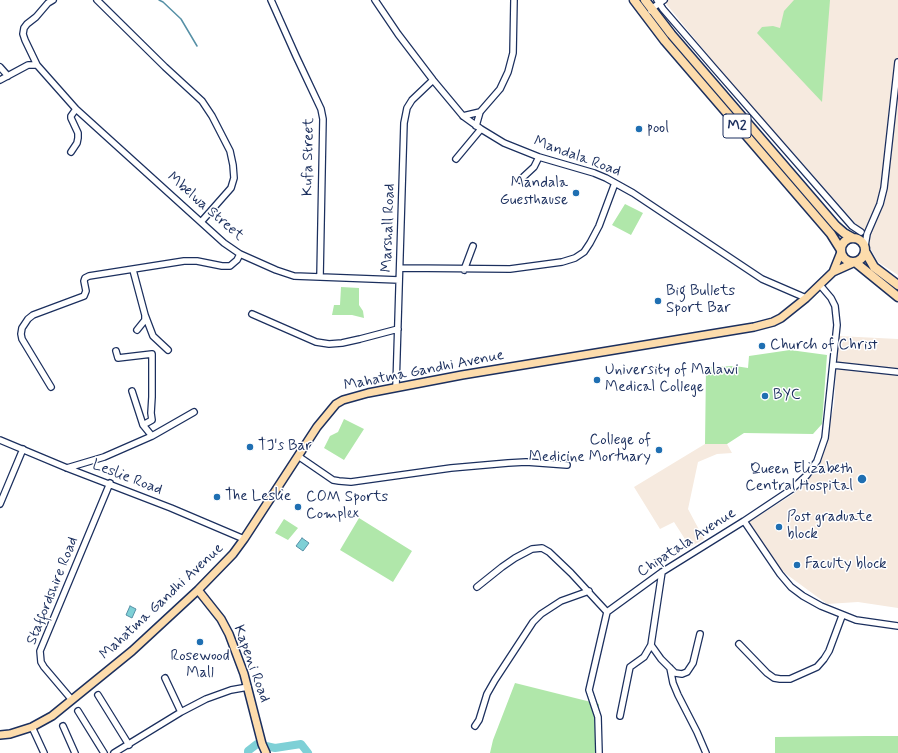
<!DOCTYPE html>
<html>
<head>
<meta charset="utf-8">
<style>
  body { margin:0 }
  canvas { display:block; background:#fff }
</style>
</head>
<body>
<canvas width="898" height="753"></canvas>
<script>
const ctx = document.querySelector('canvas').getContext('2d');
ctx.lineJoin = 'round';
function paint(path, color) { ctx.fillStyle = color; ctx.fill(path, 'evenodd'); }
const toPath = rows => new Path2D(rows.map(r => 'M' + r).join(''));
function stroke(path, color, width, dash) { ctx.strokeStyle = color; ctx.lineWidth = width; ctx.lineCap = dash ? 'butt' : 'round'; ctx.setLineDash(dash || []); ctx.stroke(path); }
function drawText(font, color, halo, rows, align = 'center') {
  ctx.font = font + ' Mynerve,sans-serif'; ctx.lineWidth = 3; ctx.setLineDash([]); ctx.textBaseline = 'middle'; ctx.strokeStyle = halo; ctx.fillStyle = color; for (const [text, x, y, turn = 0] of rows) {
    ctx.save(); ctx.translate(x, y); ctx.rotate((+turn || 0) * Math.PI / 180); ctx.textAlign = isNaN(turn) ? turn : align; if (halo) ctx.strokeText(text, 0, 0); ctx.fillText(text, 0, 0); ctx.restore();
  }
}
const built = toPath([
  [663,0,898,0,898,275,878,262,858,226,721,71],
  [838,336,898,339,898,608,858,602,827,604,782,571,749,522,795,493,816,471,834,406],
  [705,444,727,444,732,453,717,454,698,462,688,509,704,539,690,547,674,522,660,529,634,487]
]);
const green = toPath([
  [794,0,830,0,822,102,757,33,762,27,773,26,780,28,784,11],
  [625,204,643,213,631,235,612,225],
  [341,287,359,288,359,305,363,311,364,318,352,315,332,315,334,305,340,305],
  [790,350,827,355,822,424,813,434,744,433,727,444,705,444,706,367,735,366,748,368,749,356],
  [344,419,364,429,344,460,324,448,330,436,338,432],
  [359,518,412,551,393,582,340,550],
  [284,519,298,528,288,540,275,533],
  [515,683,599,704,599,753,490,753,493,740],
  [867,736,898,736,898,753,775,753,775,737]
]);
const water = toPath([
  [302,538,309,543,303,551,296,546,302,538],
  [130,606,136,609,132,618,126,615,130,606]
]);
const stream = toPath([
  [159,0,163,2,181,19,197,46]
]);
const river = toPath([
  [248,753,248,751,257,744,275,748,301,744,308,753]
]);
const minor = toPath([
  [53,0,48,3,36,17,27,24,24,28,23,34,25,40,37,65,76,109,224,243,240,254,276,270,294,276,399,280],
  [97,0,165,67,202,101,212,116,230,151,233,165,234,178,231,188,201,222],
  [271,0,296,56,321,109,323,119,320,277],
  [375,0,398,34,433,80,463,116,481,129,504,143,539,157,594,173,606,178,633,193,762,279,806,298],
  [657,0,663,9,714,68,852,226,861,232],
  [651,11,651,9,664,0],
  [0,67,8,76],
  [0,80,28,65,37,65],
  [463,116,480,112],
  [476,126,480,112,500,89,508,72,513,53,514,0],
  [71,152,77,143,78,138,78,133,71,118,71,116,76,109],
  [456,159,481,129],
  [520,180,534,167,539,157],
  [865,246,867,234,880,204,884,188,898,62],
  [400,268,510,269,562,262,575,258,584,252,590,243,599,226,615,183],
  [133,270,145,315,145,320,137,330],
  [464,270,473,246],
  [252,314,316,342,329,344,342,343,360,339,398,329],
  [145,315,153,336,168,350],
  [116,351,118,358,152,354,152,397,151,413,152,420,143,425],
  [833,365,898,372],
  [51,387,22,339,21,334,22,328,28,319,33,315,84,296,86,291,84,281,85,278,89,276,184,261,197,261,222,266,230,266,237,260,240,254],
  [396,387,404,123,407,108,412,100,433,80],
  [132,391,143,425,152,436],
  [0,440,67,468,171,508,244,539],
  [298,456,333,480,339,481,351,482,451,468,508,463,526,462,567,465],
  [67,468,104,457,152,436,194,412],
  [0,504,23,449],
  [744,521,780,574,791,587,803,596,821,606,856,620,898,626],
  [477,587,502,567,515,558,532,549,542,548,549,552,571,573,607,612],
  [739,644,767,673,774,678,780,679,790,679,817,667,824,659,829,651,842,616],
  [651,645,661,659,675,673,682,674,687,672,693,663,700,634],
  [670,668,673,683,678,695,697,732,706,753],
  [165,678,181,712],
  [98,695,129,745],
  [72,700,44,667,41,662,40,651,110,483],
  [78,711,104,753],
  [620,716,630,667,644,657,651,645,662,572],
  [63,726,75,753],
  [475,726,479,720,487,694,495,680,533,622,541,614,561,601,589,591],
  [32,727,44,753],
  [114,753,181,712,206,699,231,690,248,687],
  [599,753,598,717,589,690,607,612,662,572,744,521,792,489,807,475,817,461,825,438,837,325,835,306,831,298,820,285]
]);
const major = toPath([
  [833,272,841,252],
  [198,590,221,619,229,634,244,674,262,744,266,753],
  [0,735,10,734,32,727,52,716,132,651,198,590,233,554,244,539,317,427,336,404,343,400,368,393,462,375,754,327,773,322,781,318,806,298,833,272,853,263]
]);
const highway = toPath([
  [634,0,665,41,831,234,841,250],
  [645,0,671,34,836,226,844,233,853,238],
  '841 250a12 12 0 1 1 24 0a12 12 0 1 1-24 0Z',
  [866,253,874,267,898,285],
  [855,262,898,297]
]);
const markers = [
  [639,129,4,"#1f6fb2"],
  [576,193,4,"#1f6fb2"],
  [658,301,4,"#1f6fb2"],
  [762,346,4,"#1f6fb2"],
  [597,380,4,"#1f6fb2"],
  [765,396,4,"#1f6fb2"],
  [250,447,4,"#1f6fb2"],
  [659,450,4,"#1f6fb2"],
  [862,479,5,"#1f6fb2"],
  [217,497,4,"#1f6fb2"],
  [298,507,4,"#1f6fb2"],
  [779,527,4,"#1f6fb2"],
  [797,565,4,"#1f6fb2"],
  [200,642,4,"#1f6fb2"]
];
const shields = [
  [737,126,28]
];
const shieldNames = [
  ["M2",737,126]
];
const poiNames = [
  ["pool",647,129],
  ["Mandala",568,184,"right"],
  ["Guesthause",568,201,"right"],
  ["Big Bullets",666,292],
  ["Sport Bar",666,309],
  ["Church of Christ",770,346],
  ["University of Malawi",605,371],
  ["Medical College",605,388],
  ["BYC",773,396],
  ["College of",651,441,"right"],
  ["Medicine Mortuary",651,458,"right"],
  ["TJ's Bar",258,447],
  ["Queen Elizabeth",853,470,"right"],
  ["Central Hospital",853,487,"right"],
  ["The Leslie",225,497],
  ["COM Sports",306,498],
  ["Complex",306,515],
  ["Post graduate",787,518],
  ["block",787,535],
  ["Faculty block",805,565],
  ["Rosewood",200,657,"center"],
  ["Mall",200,674,"center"]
];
const streetNames = [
  ["Kufa Street",309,157,-89],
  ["Mandala Road",577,157,20],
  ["Mbelwa Street",205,207,41],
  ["Marshall Road",389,228,-88],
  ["Mahatma Gandhi Avenue",424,371,-11],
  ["Leslie Road",127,478,21],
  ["Chipatala Avenue",687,543,-33],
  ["Staffordshire Road",53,591,-68],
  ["Mahatma Gandhi Avenue",162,602,-43],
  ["Kapeni Road",251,664,70]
];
paint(built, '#f6eadf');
paint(green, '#b0e7aa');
paint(water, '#7ed0d6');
stroke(water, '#5690a6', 1);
stroke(stream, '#5690a6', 1.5);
stroke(river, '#7ed0d6', 8);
stroke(minor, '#1b2f5e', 8);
stroke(major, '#1b2f5e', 10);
stroke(highway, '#1b2f5e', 11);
stroke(minor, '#fff', 5.5);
stroke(major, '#fddcac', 7);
stroke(highway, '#fddcac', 8);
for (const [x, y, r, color] of markers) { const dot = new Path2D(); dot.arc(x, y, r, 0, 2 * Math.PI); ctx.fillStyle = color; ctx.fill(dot); stroke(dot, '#fff', 1.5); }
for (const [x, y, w] of shields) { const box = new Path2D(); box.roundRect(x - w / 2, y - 12, w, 24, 3); ctx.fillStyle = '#fff'; ctx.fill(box); stroke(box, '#1b2f5e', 1); }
drawText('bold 14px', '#1b2f5e', null, shieldNames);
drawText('15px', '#1b2f5e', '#fff', poiNames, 'left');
drawText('15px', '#1b2f5e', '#fff', streetNames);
</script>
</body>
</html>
